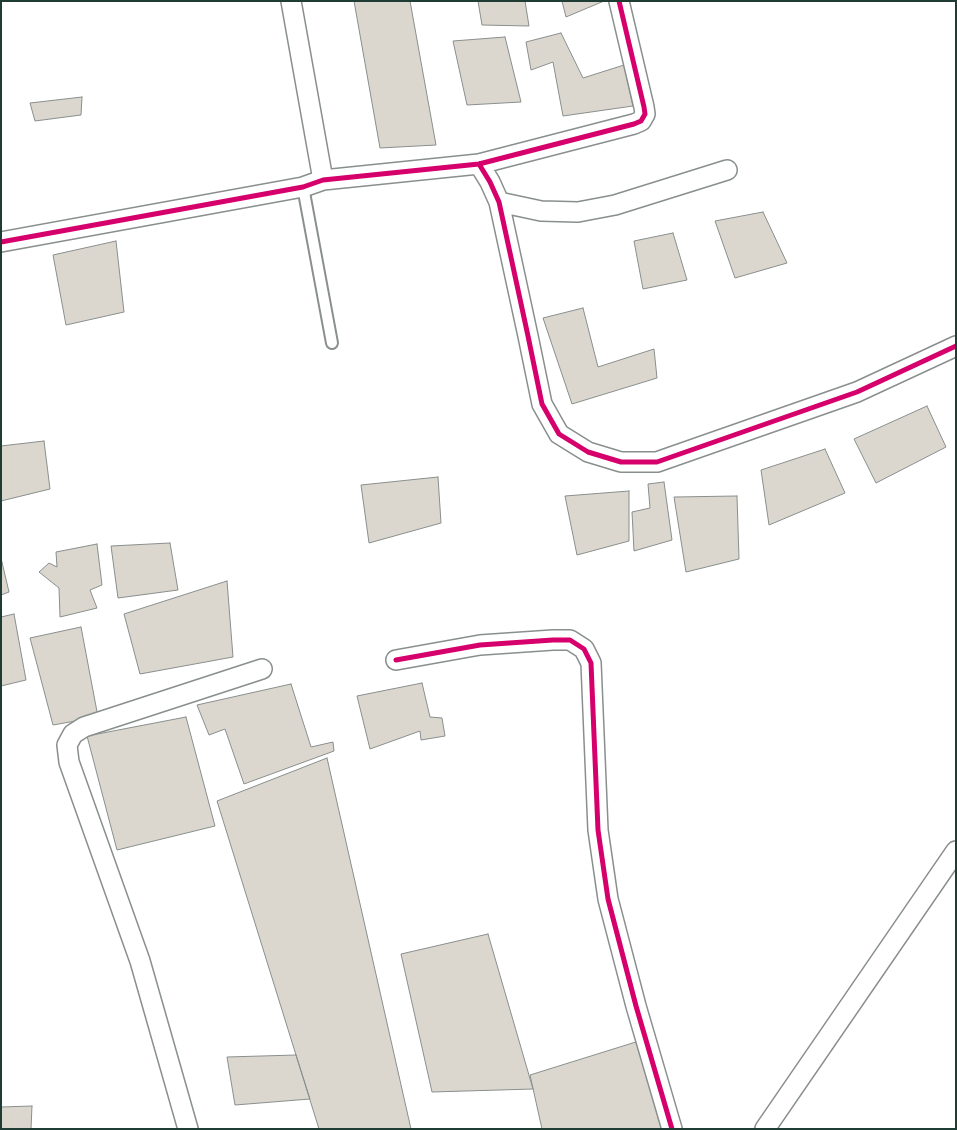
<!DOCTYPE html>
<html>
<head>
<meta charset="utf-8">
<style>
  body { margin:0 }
  #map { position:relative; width:957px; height:1130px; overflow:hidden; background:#fff; font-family:"Patrick Hand",sans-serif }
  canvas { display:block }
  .frame { position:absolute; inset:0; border:2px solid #1f3d34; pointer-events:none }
</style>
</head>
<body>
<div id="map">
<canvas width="957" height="1130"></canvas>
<div class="frame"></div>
</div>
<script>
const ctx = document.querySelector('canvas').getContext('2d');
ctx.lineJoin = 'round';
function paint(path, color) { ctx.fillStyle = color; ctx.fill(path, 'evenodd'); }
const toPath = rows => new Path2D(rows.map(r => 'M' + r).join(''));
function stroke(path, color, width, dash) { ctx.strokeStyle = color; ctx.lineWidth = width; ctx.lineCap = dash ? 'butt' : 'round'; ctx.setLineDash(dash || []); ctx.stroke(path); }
const building = toPath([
  [354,1,410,1,436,145,380,148,354,1],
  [478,1,525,1,529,26,482,25,478,1],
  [562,1,604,1,566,17,562,1],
  [561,33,583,78,624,65,633,106,563,116,553,62,531,70,526,42,561,33],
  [505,37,521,102,467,105,453,41,505,37],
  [82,97,81,115,35,121,30,103,82,97],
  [763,212,787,263,735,278,715,221,763,212],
  [673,233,687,280,643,289,634,241,673,233],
  [116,241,124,312,66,325,53,255,116,241],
  [583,308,598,367,654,349,657,378,572,404,543,318,583,308],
  [927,406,946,447,876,483,854,439,927,406],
  [44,441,50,489,1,501,1,446,44,441],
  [825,449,845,493,769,525,761,470,825,449],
  [438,477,441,523,369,543,361,485,438,477],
  [664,482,672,540,634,551,632,512,650,508,648,484,664,482],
  [629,491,629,541,577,555,565,496,629,491],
  [737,496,739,559,686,572,674,497,737,496],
  [170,543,178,590,118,598,111,546,170,543],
  [97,544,102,585,90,590,97,608,60,617,59,588,39,572,49,563,57,567,56,552,97,544],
  [1,558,9,592,1,595,1,558],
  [227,581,233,657,140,674,124,614,227,581],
  [14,614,26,680,1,686,1,617,14,614],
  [81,627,98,717,53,725,30,638,81,627],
  [422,683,430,717,442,718,445,736,421,740,420,731,370,749,357,696,422,683],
  [291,684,311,747,333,742,334,751,244,784,225,729,209,735,197,705,291,684],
  [186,717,215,826,117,850,87,736,186,717],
  [327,758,411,1129,319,1129,217,801,327,758],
  [488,934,533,1089,432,1092,401,954,488,934],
  [639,1041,664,1129,542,1129,530,1075,639,1041],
  [296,1055,310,1099,235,1105,227,1057,296,1055],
  [32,1106,31,1129,1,1129,1,1107,32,1106]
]);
const service = toPath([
  [303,187,332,343]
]);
const minor = toPath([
  [291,1,323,180],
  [479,164,490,182,499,202,528,336,542,404,559,434,588,452,621,462,657,462,857,392,956,346],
  [499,202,541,211,578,212,615,205,727,170],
  [1,242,303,187,323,180,479,164,634,124,641,121,645,114,644,107,619,1],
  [396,660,480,645,553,640,570,640,584,649,591,663,598,830,608,899,636,1006,672,1129],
  [188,1129,140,961,69,762,67,745,73,734,84,727,262,669],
  [765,1129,956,851]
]);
const cycleway = toPath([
  [479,164,490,182,499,202,528,336,542,404,559,434,588,452,621,462,657,462,857,392,956,346],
  [1,242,303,187,323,180,479,164,634,124,641,121,645,114,644,107,619,1],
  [396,660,480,645,553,640,570,640,584,649,591,663,598,830,608,899,636,1006,672,1129]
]);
paint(building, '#dbd7ce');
stroke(building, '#898f8d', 1);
stroke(service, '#898f8d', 14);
stroke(minor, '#898f8d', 22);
stroke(service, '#fff', 10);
stroke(minor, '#fff', 19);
stroke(cycleway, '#d6006c', 5);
</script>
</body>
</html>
